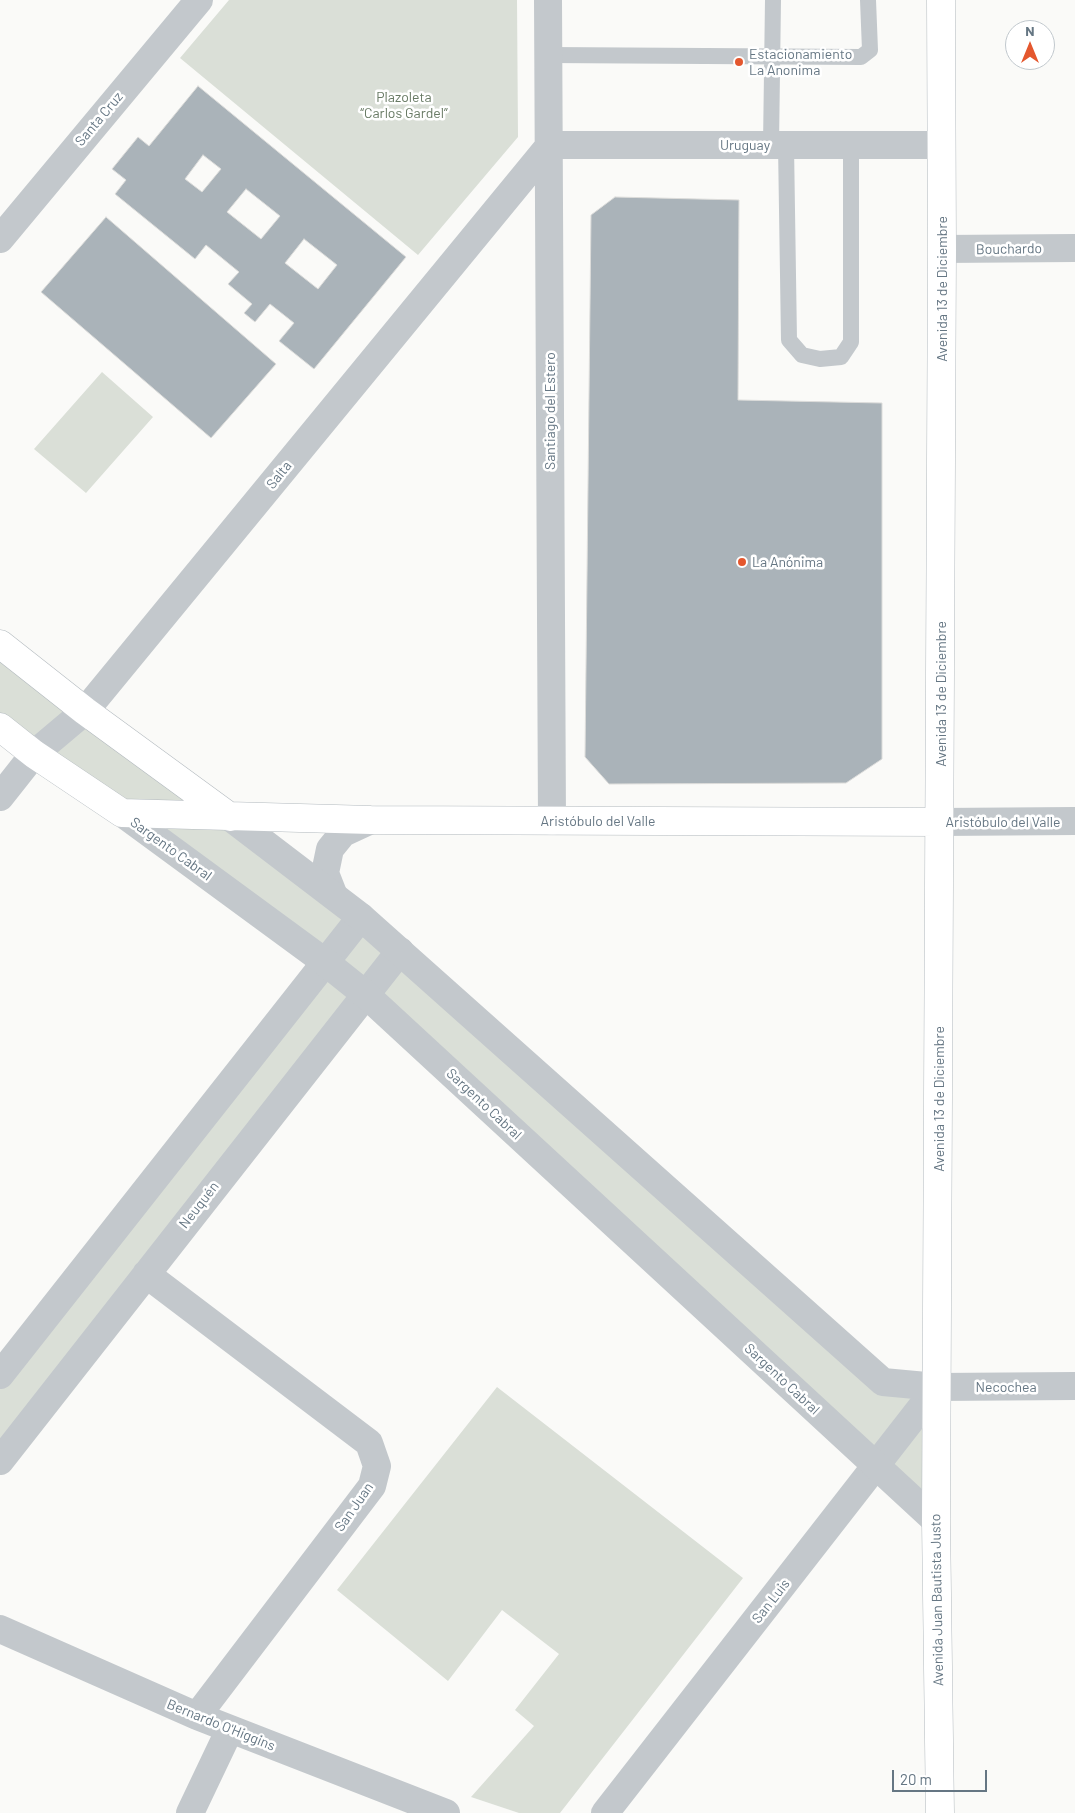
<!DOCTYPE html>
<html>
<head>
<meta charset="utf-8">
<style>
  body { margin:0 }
  #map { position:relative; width:1075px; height:1813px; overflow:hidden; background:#fafaf8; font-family:Barlow,sans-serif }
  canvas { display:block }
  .north { position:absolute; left:1005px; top:20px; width:50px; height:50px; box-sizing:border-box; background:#fff; border:1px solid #c1c8cd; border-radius:50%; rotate:0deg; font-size:14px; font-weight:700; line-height:20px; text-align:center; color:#657683 }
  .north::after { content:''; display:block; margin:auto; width:18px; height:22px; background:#e4572e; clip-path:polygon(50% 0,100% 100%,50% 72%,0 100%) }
  .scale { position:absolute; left:892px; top:1770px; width:95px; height:22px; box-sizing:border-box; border:2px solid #657683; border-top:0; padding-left:6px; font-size:15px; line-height:18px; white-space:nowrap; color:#657683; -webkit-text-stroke:4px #fff; paint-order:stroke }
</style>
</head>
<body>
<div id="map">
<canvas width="1075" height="1813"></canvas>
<div class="north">N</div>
<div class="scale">20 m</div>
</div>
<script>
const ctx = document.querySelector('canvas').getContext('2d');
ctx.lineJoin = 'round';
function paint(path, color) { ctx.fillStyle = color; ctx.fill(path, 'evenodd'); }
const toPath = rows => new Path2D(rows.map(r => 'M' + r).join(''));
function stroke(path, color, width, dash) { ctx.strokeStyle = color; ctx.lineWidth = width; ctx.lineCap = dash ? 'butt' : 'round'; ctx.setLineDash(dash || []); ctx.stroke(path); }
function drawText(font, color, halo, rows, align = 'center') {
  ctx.font = font + ' Barlow,sans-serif'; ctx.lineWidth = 5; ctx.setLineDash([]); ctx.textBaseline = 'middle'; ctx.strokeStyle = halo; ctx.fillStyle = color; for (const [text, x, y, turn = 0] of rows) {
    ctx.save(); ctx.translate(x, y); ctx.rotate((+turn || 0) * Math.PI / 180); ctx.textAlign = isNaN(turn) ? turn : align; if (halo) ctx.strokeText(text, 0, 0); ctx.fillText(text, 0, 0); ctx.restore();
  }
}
const green = toPath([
  [229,0,517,0,518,137,418,255,180,58],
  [102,372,153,417,86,493,34,449],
  [0,644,230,817,883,1382,937,1387,936,1521,365,994,0,1461,0,1375,325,962,0,727],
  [497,1387,743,1578,560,1813,519,1813,471,1797,534,1726,515,1710,559,1654,502,1610,448,1681,337,1590]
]);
const building = toPath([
  [198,86,406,257,314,369,279,341,294,323,270,304,255,322,244,313,252,304,228,284,239,272,206,245,195,259,115,194,126,180,112,169,138,137,149,146,198,86],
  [203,155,221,169,202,192,185,179,203,155],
  [246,189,280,216,261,239,227,212,246,189],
  [304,239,337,265,318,289,285,263,304,239],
  [615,197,739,200,738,400,882,403,882,759,846,783,609,784,585,757,591,215,615,197],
  [106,217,276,364,211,438,41,292,106,217]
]);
const service = toPath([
  [549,55,861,57,870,50,868,0],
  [771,145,773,0],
  [786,145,789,340,802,355,820,359,841,357,851,342,851,145]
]);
const minor = toPath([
  [548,0,552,821],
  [0,239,199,0],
  [942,249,1075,248],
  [0,797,34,754,85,711,550,145,941,145],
  [940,822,1075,821],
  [334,896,325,873,330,849,343,833,371,820],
  [146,1274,369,1443,377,1466,372,1486,197,1716],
  [0,1375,361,917],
  [0,1461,400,951],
  [0,1629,197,1716,446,1813],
  [190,1813,230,1729],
  [605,1813,937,1387]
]);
const tertiary = toPath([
  [122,813,325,962,365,994,936,1521],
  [230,817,361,917,883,1382,937,1387,1075,1386]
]);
const secondary = toPath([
  [0,644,85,711,230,817],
  [0,727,34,754,122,813,371,820,940,822],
  [940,1813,936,1521,942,249,941,0]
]);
const markers = [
  [739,62,5,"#e4572e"],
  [742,562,5,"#e4572e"]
];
const poiNames = [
  ["Estacionamiento",749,54],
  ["La Anonima",749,70],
  ["La Anónima",752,562]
];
const parkNames = [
  ["Plazoleta",404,97],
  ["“Carlos Gardel”",404,113]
];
const streetNames = [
  ["Santa Cruz",99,119,-50],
  ["Uruguay",745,145],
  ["Bouchardo",1009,249,-1],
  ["Avenida 13 de Diciembre",942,289,-90],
  ["Santiago del Estero",550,411,-90],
  ["Salta",279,475,-51],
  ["Avenida 13 de Diciembre",941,694,-90],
  ["Aristóbulo del Valle",598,821],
  ["Aristóbulo del Valle",1003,822],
  ["Sargento Cabral",171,849,36],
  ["Avenida 13 de Diciembre",939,1099,-90],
  ["Sargento Cabral",484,1104,43],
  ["Neuquén",199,1205,-52],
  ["Sargento Cabral",782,1379,43],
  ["Necochea",1006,1387],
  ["San Juan",354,1507,-55],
  ["Avenida Juan Bautista Justo",937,1600,-91],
  ["San Luis",771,1601,-52],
  ["Bernardo O'Higgins",221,1725,22]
];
paint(green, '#dadfd7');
paint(building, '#aab3b9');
stroke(building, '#dcdcda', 1);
stroke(secondary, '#b3babf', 29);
stroke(service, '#c3c8cc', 16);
stroke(minor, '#c3c8cc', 28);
stroke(tertiary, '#c3c8cc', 28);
stroke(secondary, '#fff', 28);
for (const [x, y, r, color] of markers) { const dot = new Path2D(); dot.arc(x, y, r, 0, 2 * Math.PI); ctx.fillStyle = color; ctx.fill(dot); stroke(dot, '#fff', 2); }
drawText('14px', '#657683', '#fff', poiNames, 'left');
drawText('14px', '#687a64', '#fff', parkNames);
drawText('14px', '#657683', '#fff', streetNames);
</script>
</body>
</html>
